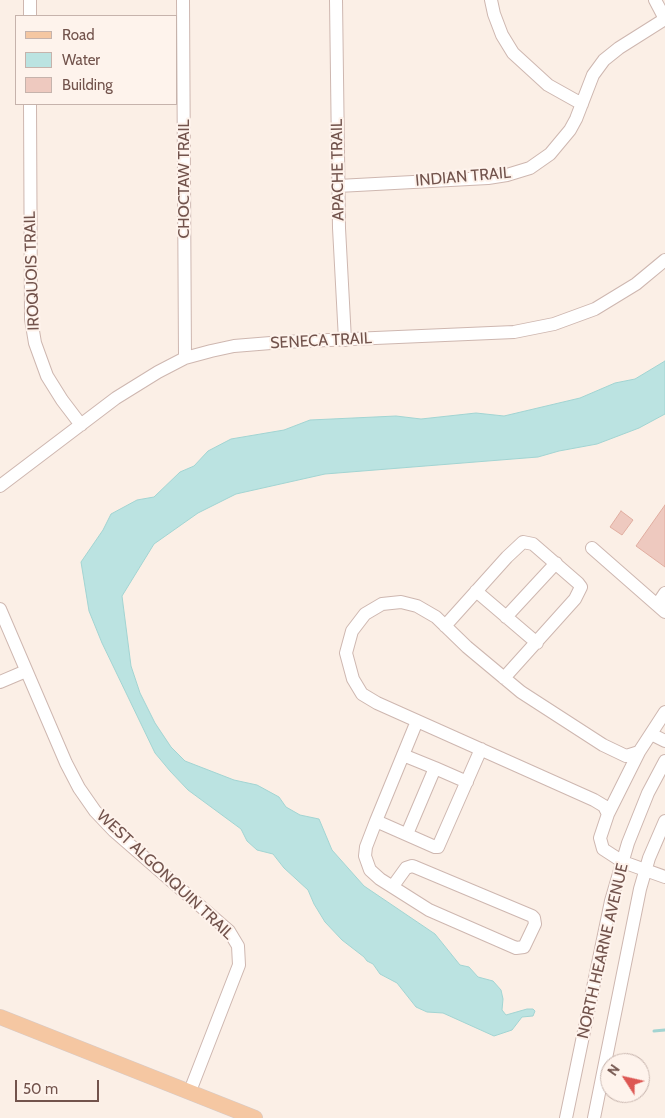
<!DOCTYPE html>
<html>
<head>
<meta charset="utf-8">
<style>
  body { margin:0 }
  #map { position:relative; width:665px; height:1118px; overflow:hidden; background:#fbefe6; font-family:Cabin,sans-serif }
  canvas { display:block }
  .legend { position:absolute; left:15px; top:15px; width:162px; height:90px; box-sizing:border-box; background:#fef3ec; border:1px solid #c6b3ac; margin:0; padding:6px 9px; list-style:none; font-size:15px; color:#72534c }
  .legend li { display:flex; align-items:center; gap:10px; height:25px }
  .legend b { width:25px; border:1px solid #c6b3ac }
  .north { position:absolute; left:600px; top:1053px; width:50px; height:50px; box-sizing:border-box; background:#fef3ec; border:1px solid #c6b3ac; border-radius:50%; rotate:305deg; font-size:14px; font-weight:700; line-height:20px; text-align:center; color:#72534c }
  .north::after { content:''; display:block; margin:auto; width:18px; height:22px; background:#dd5753; clip-path:polygon(50% 0,100% 100%,50% 72%,0 100%) }
  .scale { position:absolute; left:15px; top:1080px; width:84px; height:22px; box-sizing:border-box; border:2px solid #72534c; border-top:0; padding-left:6px; font-size:15px; line-height:18px; white-space:nowrap; color:#72534c; -webkit-text-stroke:4px #fef3ec; paint-order:stroke }
</style>
</head>
<body>
<div id="map">
<canvas width="665" height="1118"></canvas>
<ul class="legend">
<li><b style="height:6px;background:#f5c7a2"></b>Road</li>
<li><b style="height:14px;background:#bbe3e1"></b>Water</li>
<li><b style="height:14px;background:#eec9bf"></b>Building</li>
</ul>
<div class="north">N</div>
<div class="scale">50 m</div>
</div>
<script>
const ctx = document.querySelector('canvas').getContext('2d');
ctx.lineJoin = 'round';
function paint(path, color) { ctx.fillStyle = color; ctx.fill(path, 'evenodd'); }
const toPath = rows => new Path2D(rows.map(r => 'M' + r).join(''));
function stroke(path, color, width, dash) { ctx.strokeStyle = color; ctx.lineWidth = width; ctx.lineCap = dash ? 'butt' : 'round'; ctx.setLineDash(dash || []); ctx.stroke(path); }
function drawText(font, color, halo, rows, align = 'center') {
  ctx.font = font + ' Cabin,sans-serif'; ctx.lineWidth = 4; ctx.setLineDash([]); ctx.textBaseline = 'middle'; ctx.strokeStyle = halo; ctx.fillStyle = color; for (const [text, x, y, turn = 0] of rows) {
    ctx.save(); ctx.translate(x, y); ctx.rotate((+turn || 0) * Math.PI / 180); ctx.textAlign = isNaN(turn) ? turn : align; if (halo) ctx.strokeText(text, 0, 0); ctx.fillText(text, 0, 0); ctx.restore();
  }
}
const water = toPath([
  [665,361,665,414,639,428,597,444,559,451,538,457,325,474,236,494,198,513,154,544,122,596,131,666,140,693,155,723,171,747,185,761,234,780,257,785,279,797,286,807,300,815,319,819,332,850,364,886,435,934,460,965,469,967,478,977,493,981,501,990,503,999,502,1010,506,1015,527,1009,533,1009,535,1011,533,1016,522,1017,512,1030,494,1036,443,1013,427,1012,416,1007,397,983,380,974,373,964,367,961,364,957,342,940,325,922,314,904,308,890,284,868,273,854,257,850,247,841,241,829,188,790,170,771,155,753,102,643,89,611,81,562,103,530,111,514,137,500,154,497,180,472,194,466,208,451,231,439,284,430,310,420,396,416,421,419,476,413,504,416,580,398,615,383,635,379,665,361]
]);
const stream = toPath([
  [654,1031,665,1030]
]);
const building = toPath([
  [665,505,665,567,636,546,665,505],
  [621,511,633,520,622,535,610,527,621,511]
]);
const minor = toPath([
  [30,0,30,16],
  [183,0,185,358],
  [336,0,339,228,345,340],
  [491,0,494,14,502,35,513,53,548,85,582,104],
  [655,0,665,19],
  [30,104,31,319,35,343,47,376,62,400,81,425],
  [338,186,488,178,507,175,530,168,550,154,570,130,576,119,593,75,604,60,619,48,665,19],
  [0,486,116,398,158,372,185,358,211,351,234,346,283,342,514,332,554,324,595,309,636,284,665,260],
  [592,548,657,605],
  [476,591,537,643],
  [665,593,657,605,665,612],
  [0,609,66,763,79,788,95,811,114,831,229,931,238,946,239,965,190,1091],
  [506,617,556,563],
  [445,626,507,557,523,542,533,544,578,583,581,587,575,599,504,678],
  [0,682,26,671],
  [665,712,639,752,608,814,600,838,603,849,623,862,665,877],
  [417,721,376,821,435,847,438,847,481,749],
  [651,734,665,741],
  [403,755,435,768],
  [608,814,604,806,594,800,377,703,362,694,353,679,346,653,352,631,365,614,382,604,401,602,417,606,436,617,467,647,521,692,603,745,626,756,639,752],
  [376,821,366,847,365,856,370,870,380,879,429,910,516,948,524,947,535,924,534,918,532,916,415,867,412,866,406,868,393,886],
  [407,834,435,768,467,782],
  [566,1118,611,901,628,843,648,793,665,761],
  [594,1118,640,889,649,858,665,821]
]);
const major = toPath([
  [0,1017,255,1118]
]);
const streetNames = [
  ["APACHE TRAIL",338,170,-91],
  ["INDIAN TRAIL",463,177,-5],
  ["CHOCTAW TRAIL",184,179,-90],
  ["IROQUOIS TRAIL",32,271,-92],
  ["SENECA TRAIL",321,341,-3],
  ["WEST ALGONQUIN TRAIL",165,875,43],
  ["NORTH HEARNE AVENUE",603,951,-77]
];
paint(water, '#bbe3e1');
stroke(water, '#a2d4d2', 1);
stroke(stream, '#a2d4d2', 3);
paint(building, '#eec9bf');
stroke(building, '#e0ada0', 1);
stroke(minor, '#ceb7b0', 14);
stroke(major, '#d5cbc9', 16);
stroke(minor, '#fff', 12);
stroke(major, '#f5c7a2', 15);
drawText('16px', '#72534c', '#fef3ec', streetNames);
</script>
</body>
</html>
